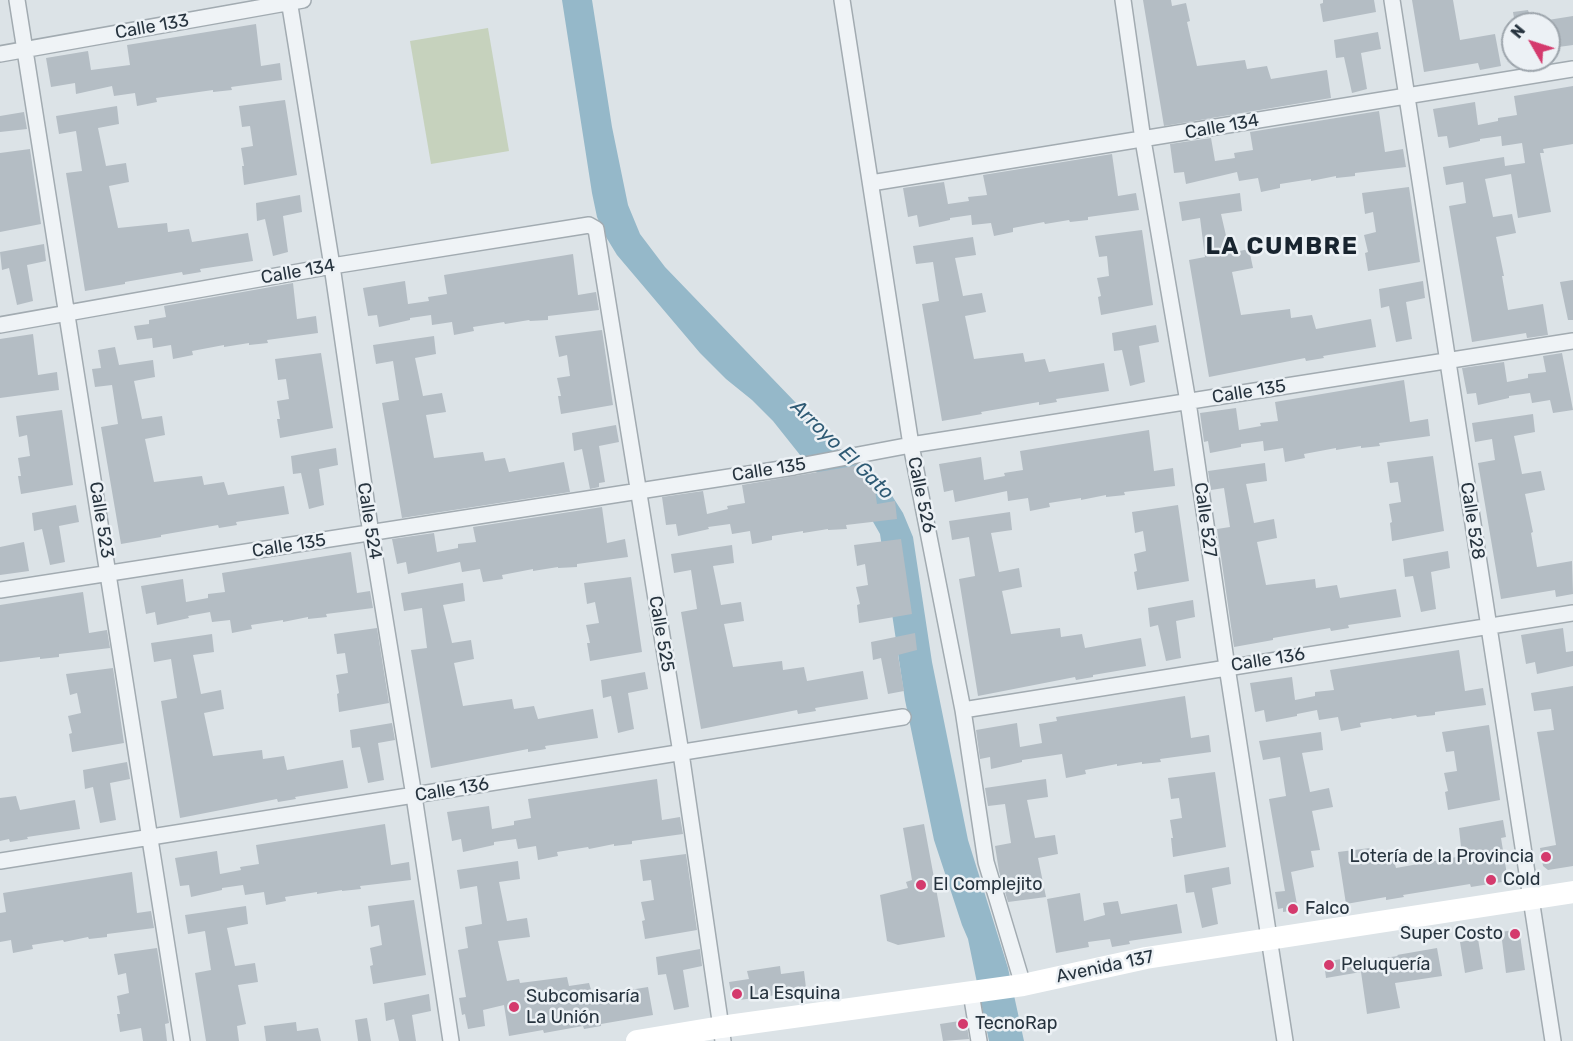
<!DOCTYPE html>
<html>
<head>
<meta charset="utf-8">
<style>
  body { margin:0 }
  #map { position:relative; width:1573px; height:1041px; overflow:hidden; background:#dce3e7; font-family:Rubik,sans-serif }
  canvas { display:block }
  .north { position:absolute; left:1501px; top:12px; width:60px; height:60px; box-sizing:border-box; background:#ecf1f5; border:2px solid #9da5ac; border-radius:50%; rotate:309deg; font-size:16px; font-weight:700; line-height:24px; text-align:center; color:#26333e }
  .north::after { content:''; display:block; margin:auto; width:21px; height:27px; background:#d43a6d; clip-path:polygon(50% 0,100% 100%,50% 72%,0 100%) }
</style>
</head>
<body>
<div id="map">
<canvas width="1573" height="1041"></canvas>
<div class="north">N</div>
</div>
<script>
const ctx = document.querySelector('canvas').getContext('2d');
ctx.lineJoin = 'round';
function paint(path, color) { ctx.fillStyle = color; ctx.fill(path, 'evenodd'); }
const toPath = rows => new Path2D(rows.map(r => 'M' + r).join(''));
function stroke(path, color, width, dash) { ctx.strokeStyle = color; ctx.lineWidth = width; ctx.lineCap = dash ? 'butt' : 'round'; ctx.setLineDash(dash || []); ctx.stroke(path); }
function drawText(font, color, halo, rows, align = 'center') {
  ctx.font = font + ' Rubik,sans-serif'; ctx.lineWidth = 5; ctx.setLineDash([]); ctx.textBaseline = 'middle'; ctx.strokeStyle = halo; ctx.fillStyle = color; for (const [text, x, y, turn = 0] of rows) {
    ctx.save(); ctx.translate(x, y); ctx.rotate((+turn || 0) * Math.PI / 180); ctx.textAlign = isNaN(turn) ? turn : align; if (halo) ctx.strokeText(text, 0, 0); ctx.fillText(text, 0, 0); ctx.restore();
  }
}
const green = toPath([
  [488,28,509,151,431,164,410,41]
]);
const water = toPath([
  [562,0,592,0,612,127,628,205,640,234,665,267,797,404,826,440,841,452,868,467,880,477,903,513,913,537,932,662,968,840,1008,968,1024,1041,989,1041,968,939,962,925,934,840,905,700,880,534,872,520,808,465,773,421,752,400,726,379,700,353,617,255,606,237,597,217,592,193]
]);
const building = toPath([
  [1143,0,1171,0,1172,6,1186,3,1190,21,1187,22,1197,66,1245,60,1247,69,1267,66,1271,79,1327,70,1331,98,1164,126],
  [1323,0,1374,0,1376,12,1323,22,1320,4,1323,3],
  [1412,0,1453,0,1460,40,1495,34,1501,66,1480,70,1478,63,1424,72],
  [1528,10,1532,24,1515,24,1513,12],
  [1573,16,1573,45,1551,48,1548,20],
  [256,24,261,66,280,63,282,80,231,87,232,90,213,92,213,90,156,98,157,102,137,106,135,93,114,96,112,86,76,94,75,83,51,87,46,58,88,51,91,70,130,65,127,45],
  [1378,32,1381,49,1361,53,1367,89,1352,93,1344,57,1336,58,1334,40],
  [1573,86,1573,144,1543,149,1544,153,1540,153,1551,212,1518,218,1511,174,1485,179,1493,217,1512,214,1516,233,1496,237,1504,276,1502,276,1508,310,1543,304,1548,335,1527,338,1526,333,1472,342,1449,206,1466,203,1463,182,1446,185,1443,167,1504,157,1505,166,1525,163,1522,143,1502,146,1501,136,1480,139,1480,141,1449,148,1447,136,1438,137,1433,109,1475,102,1478,125,1498,121,1498,118,1517,115,1514,96],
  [285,100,297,175,244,185,242,166,244,166,241,148,253,146,250,126,242,127,239,106],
  [117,106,119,124,98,128,106,166,126,163,129,182,109,186,118,228,167,223,168,232,189,229,192,242,248,233,253,261,200,269,201,272,183,275,182,272,125,282,125,284,85,291,66,173,82,171,76,131,59,134,56,116],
  [1379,111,1385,152,1403,149,1406,167,1355,173,1355,176,1336,178,1336,176,1311,181,1311,179,1280,184,1280,188,1261,192,1258,178,1239,181,1237,172,1186,184,1184,172,1174,173,1170,144,1211,138,1215,161,1235,158,1234,153,1253,150,1250,132],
  [24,112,27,129,0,132,0,116],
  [30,149,41,224,0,232,0,153],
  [1112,154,1118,196,1136,193,1139,210,1088,217,1088,220,1070,222,1069,220,1045,224,1044,222,1013,228,1013,232,994,236,991,223,972,225,971,215,950,218,950,220,919,227,917,215,908,217,903,188,944,182,948,204,969,201,968,197,987,195,983,175],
  [1409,187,1420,262,1368,271,1365,253,1368,252,1364,235,1376,232,1373,212,1365,214,1362,193],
  [1240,193,1242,211,1221,214,1230,253,1249,249,1253,268,1232,272,1241,315,1290,309,1291,318,1312,315,1316,329,1371,319,1376,347,1323,356,1324,358,1306,361,1305,358,1209,377,1189,260,1205,257,1200,218,1182,221,1179,202],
  [300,195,302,212,283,216,288,252,273,256,265,219,257,221,256,203],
  [1142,230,1153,305,1101,315,1098,297,1101,296,1097,278,1109,276,1107,256,1099,257,1095,236],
  [973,237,976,255,955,258,963,296,982,293,986,312,965,316,974,359,1023,353,1025,362,1045,359,1049,372,1104,363,1109,391,1056,399,1057,402,1039,405,1039,402,981,412,982,414,942,421,922,304,939,301,933,262,916,264,913,246],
  [44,244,46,261,27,265,33,301,17,305,9,268,2,270,0,252],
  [573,254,578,295,596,292,599,310,548,316,548,320,530,321,529,320,505,324,504,322,473,327,474,331,454,335,452,322,432,325,431,315,410,318,410,320,379,327,377,315,368,316,363,288,405,281,408,304,429,301,428,297,447,294,444,275],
  [1573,280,1573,320,1568,320,1560,282],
  [1423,281,1425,298,1406,302,1412,339,1396,342,1389,306,1381,308,1379,289],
  [293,283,297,319,316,316,318,333,267,340,268,343,249,345,249,343,224,347,224,345,192,351,193,355,173,359,171,345,153,348,152,338,137,340,134,326,149,324,149,320,166,317,164,306],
  [1156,325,1159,342,1139,346,1145,382,1130,386,1122,350,1114,351,1112,333],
  [602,330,613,405,561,414,558,396,561,396,557,378,570,376,567,355,559,357,555,336],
  [33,334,38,375,57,372,59,390,0,398,0,339],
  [434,336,436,354,415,358,423,396,442,393,446,412,426,415,434,458,483,452,485,461,505,458,509,472,564,462,570,492,402,518,382,403,399,400,393,361,376,364,373,345],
  [115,347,119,365,153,360,155,377,134,381,142,419,162,416,165,435,145,439,154,482,202,476,204,485,224,482,228,495,284,486,289,514,236,522,237,525,219,528,218,525,161,535,161,537,121,544,101,427,118,424,112,385,95,387,92,369,101,368,98,350],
  [321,353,333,428,280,438,277,419,280,419,277,401,289,399,286,379,278,380,275,359],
  [1562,353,1573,410,1553,413,1550,400,1532,403,1530,393,1509,396,1509,398,1478,405,1476,393,1467,394,1462,368,1504,362,1507,382,1528,378,1528,374,1546,372,1543,356],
  [1404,380,1410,422,1428,419,1430,436,1379,443,1380,446,1361,448,1361,446,1336,450,1336,448,1304,454,1305,458,1285,462,1283,448,1264,451,1263,441,1241,444,1241,447,1210,453,1208,441,1204,442,1200,413,1236,408,1239,430,1261,426,1260,423,1278,421,1275,402],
  [62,410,73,485,21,494,18,476,21,476,18,458,30,456,27,435,19,437,16,416],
  [1533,414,1535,432,1514,436,1522,474,1541,471,1545,490,1525,494,1533,532,1531,533,1537,567,1572,561,1573,594,1556,597,1555,590,1501,599,1478,463,1495,460,1492,439,1475,442,1472,423],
  [616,425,619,442,599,446,605,482,599,483,599,487,590,489,582,449,574,451,572,433],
  [1149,430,1154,471,1173,468,1175,486,1124,492,1125,495,1106,497,1106,495,1081,500,1081,498,1049,503,1050,507,1030,511,1028,498,1008,501,1007,491,955,502,953,490,944,492,939,464,981,457,984,480,1005,476,1004,473,1023,470,1020,451],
  [336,448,338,465,319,469,324,505,309,509,301,473,293,474,291,456],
  [1433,456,1444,531,1392,541,1390,523,1392,522,1389,504,1401,502,1398,482,1390,483,1387,462],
  [871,463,877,504,895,501,897,519,846,525,847,529,828,530,828,529,803,533,803,531,772,536,772,540,752,544,750,531,732,534,730,524,708,527,709,529,678,536,676,524,666,525,662,497,703,491,707,514,728,509,727,506,745,503,742,485],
  [1265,463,1267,481,1246,484,1254,523,1274,519,1277,538,1257,542,1266,585,1315,579,1316,588,1337,585,1340,598,1396,589,1401,617,1348,625,1349,628,1331,631,1330,628,1273,638,1273,640,1234,647,1217,529,1230,527,1224,488,1211,490,1208,471],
  [76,505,79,522,59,526,65,562,50,565,42,529,34,531,32,513],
  [1178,505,1189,581,1137,590,1134,572,1137,571,1134,554,1146,551,1143,531,1135,533,1132,512],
  [602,507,607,543,625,539,628,557,577,564,577,567,558,568,558,567,533,571,533,569,502,575,503,579,483,582,480,569,462,572,460,562,408,574,406,562,397,564,392,539,434,533,437,552,458,548,458,544,476,542,473,527],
  [1010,512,1012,530,991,533,999,572,1019,568,1022,587,1002,591,1011,634,1060,628,1061,637,1082,634,1085,648,1141,638,1146,666,1093,675,1093,677,1076,680,1075,677,978,696,959,579,975,576,969,537,952,540,949,521],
  [901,539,912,614,859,623,857,605,860,604,856,587,868,585,865,564,857,566,854,545],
  [24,542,29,571,0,575,0,547],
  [732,545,734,563,713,566,721,605,741,602,744,621,724,624,733,667,782,661,783,670,804,667,807,681,863,671,868,699,815,708,816,711,798,714,797,710,701,729,681,612,697,609,691,570,674,573,671,554],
  [1448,551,1450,568,1431,572,1436,609,1421,612,1413,576,1405,577,1403,559],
  [351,552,357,593,370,591,373,608,326,614,327,617,308,619,308,617,283,622,283,620,251,625,252,629,232,633,230,620,212,622,210,612,188,616,189,618,157,625,155,612,146,614,141,586,183,579,186,602,208,598,208,594,225,592,222,573],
  [631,577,642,652,590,661,587,643,590,643,586,625,599,623,595,602,587,604,584,583],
  [463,583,465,601,443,605,452,643,471,640,474,659,454,663,463,706,512,699,514,709,534,706,538,719,593,709,598,738,545,746,546,749,528,752,528,749,431,768,411,650,427,648,422,608,404,611,401,593],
  [83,592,89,633,107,630,110,648,59,654,59,657,40,659,40,657,0,662,0,605],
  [1193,600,1195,617,1176,621,1181,658,1166,661,1158,625,1150,627,1148,608],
  [377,628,389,703,339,712,337,694,339,693,336,675,348,673,345,653,337,654,334,634],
  [1563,628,1566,652,1573,651,1573,666,1537,674,1535,662,1526,664,1521,635],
  [915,633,917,650,898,655,904,691,888,694,881,658,873,660,871,642],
  [212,634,214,652,193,655,201,694,221,690,224,709,204,713,213,756,262,750,263,759,284,756,287,770,343,760,348,788,295,797,296,799,278,802,277,799,180,818,161,701,177,698,171,659,154,662,151,643],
  [1459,650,1465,691,1483,688,1486,705,1435,712,1435,715,1417,717,1416,715,1392,719,1391,718,1360,723,1361,727,1341,731,1338,717,1319,720,1317,710,1297,714,1297,716,1266,722,1264,710,1255,712,1250,683,1292,677,1295,700,1315,696,1315,692,1334,690,1330,670],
  [113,668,124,743,72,752,69,734,72,733,68,716,81,713,77,693,70,695,66,674],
  [645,672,648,689,628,693,634,729,618,733,611,696,603,698,601,680],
  [1573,686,1573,866,1548,870,1543,866,1540,848,1556,845,1537,732,1554,730,1551,709,1534,711,1531,693],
  [1185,696,1191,738,1209,735,1211,752,1160,759,1161,762,1142,764,1142,762,1117,766,1117,764,1085,770,1086,774,1066,778,1062,754,1022,760,1022,762,991,769,990,757,980,759,976,730,1017,723,1020,747,1042,743,1039,724,1057,721,1056,717],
  [392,723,395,740,378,743,384,780,368,783,360,747,352,748,350,730],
  [1489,725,1500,800,1448,810,1445,792,1448,791,1444,773,1457,771,1454,751,1446,752,1442,732],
  [1321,732,1323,750,1302,753,1310,792,1329,788,1333,807,1312,811,1320,850,1311,851,1314,867,1291,872,1298,910,1283,912,1283,908,1278,909,1275,892,1285,891,1269,799,1286,796,1280,757,1263,760,1259,741],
  [127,762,130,779,110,783,116,820,100,823,93,787,85,789,83,770],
  [1215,772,1226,847,1173,857,1171,838,1173,838,1170,820,1182,818,1179,798,1171,799,1168,778],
  [657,779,662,820,680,817,683,834,632,841,632,844,614,846,614,844,589,849,588,847,557,852,558,856,538,860,536,846,518,849,516,839,494,842,494,845,463,852,461,839,452,841,447,812,489,806,492,829,514,825,514,821,531,818,528,799],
  [1046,779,1048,797,1027,800,1035,838,1055,835,1058,854,1038,858,1046,897,1008,902,999,871,995,846,1011,843,1005,804,988,806,985,788],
  [16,796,20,810,75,800,80,829,27,837,28,839,10,842,9,839,0,841,0,798],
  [1503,820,1506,837,1501,838,1508,881,1471,887,1470,884,1403,895,1404,897,1386,900,1386,897,1346,904,1338,852,1370,848,1372,857,1392,854,1396,868,1462,856,1459,828],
  [385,824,391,865,409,862,411,880,360,886,361,889,342,891,342,890,317,894,317,892,285,897,286,901,266,905,264,892,245,895,243,885,222,888,222,890,191,897,189,885,180,886,175,858,217,851,220,874,241,870,240,867,259,864,256,845],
  [924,824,945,937,898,945,887,941,880,895,908,888,906,882,912,880,903,828],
  [686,854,697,930,645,939,642,921,645,920,641,902,654,900,651,880,643,881,640,860],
  [518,861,520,879,499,882,507,921,527,918,530,937,498,941,507,981,519,979,520,983,567,977,569,986,589,983,593,996,648,987,653,1015,601,1024,601,1026,584,1029,583,1026,544,1033,543,1030,509,1036,504,1005,483,1010,485,1026,468,1029,465,1014,462,1015,459,998,466,997,458,950,468,948,465,927,482,924,477,886,460,889,457,870],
  [1229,867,1231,884,1212,888,1218,924,1202,928,1194,892,1186,893,1184,875],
  [132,872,137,913,151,911,154,928,107,934,107,937,89,939,88,937,64,942,63,940,32,945,33,949,13,953,11,940,0,942,0,913,6,912,3,893],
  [1080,893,1084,921,1105,915,1103,903,1118,901,1121,914,1177,904,1182,933,1129,941,1130,944,1112,947,1110,939,1088,942,1089,947,1056,953,1047,899],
  [414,900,426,975,373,984,370,966,373,965,370,948,382,945,379,925,371,927,368,906],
  [246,906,248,924,227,928,235,966,255,963,258,982,238,985,246,1024,237,1026,239,1041,206,1041,195,973,211,970,205,931,188,934,185,915],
  [1514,930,1520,935,1525,970,1506,973,1501,932],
  [1478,939,1483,969,1465,973,1460,942],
  [157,948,169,1023,165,1024,167,1041,143,1041,141,1028,120,1032,117,1014,120,1014,117,996,129,993,126,973,118,975,114,954],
  [1437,948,1442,976,1395,983,1400,1008,1367,1014,1361,972,1326,978,1324,962,1347,958,1348,963,1398,956,1397,955],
  [700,949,702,966,683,970,689,1007,674,1010,666,974,658,975,656,957],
  [780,966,781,974,804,971,806,988,784,991,784,994,739,1000,731,992,729,982,749,979,747,971],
  [429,994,431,1011,412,1015,416,1041,399,1041,394,1019,386,1021,384,1003],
  [367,1018,371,1041,358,1041,355,1020],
  [966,1020,969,1039,943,1041,940,1024],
  [296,1022,297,1031,318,1028,321,1041,266,1041,264,1026]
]);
const street = toPath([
  [17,0,182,1041],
  [289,0,332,266,371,534,414,796,451,1041],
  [842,0,911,445,963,710,986,862,1023,985],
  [1123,0,1143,140,1188,402,1227,667,1285,1041],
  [1392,0,1553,1041],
  [0,54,303,0],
  [871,183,1573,69],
  [0,325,332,266,589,225,596,229,681,753,723,1041],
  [0,590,794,467,911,445,1573,341],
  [963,710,1573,613],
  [0,861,903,717],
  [971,993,979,1041]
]);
const secondary = toPath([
  [637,1041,721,1027,1023,985,1146,958,1573,892]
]);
const markers = [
  [1546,857,6,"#d43a6d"],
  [1491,880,6,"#d43a6d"],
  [921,885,6,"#d43a6d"],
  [1293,909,6,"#d43a6d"],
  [1515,934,6,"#d43a6d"],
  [1329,965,6,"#d43a6d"],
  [737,994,6,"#d43a6d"],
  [514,1007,6,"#d43a6d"],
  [963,1024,6,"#d43a6d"]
];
const streetNames = [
  ["Calle 133",152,27,-10],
  ["Calle 134",1222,127,-10],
  ["Calle 134",298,272,-10],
  ["Calle 135",1249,392,-9],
  ["Calle 135",769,470,-9],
  ["Calle 526",921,495,78],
  ["Calle 523",101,520,81],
  ["Calle 527",1205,520,82],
  ["Calle 524",369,521,81],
  ["Calle 528",1472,521,81],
  ["Calle 135",289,546,-9],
  ["Calle 525",661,634,80],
  ["Calle 136",1268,660,-9],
  ["Calle 136",452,790,-9],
  ["Avenida 137",1105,967,-12]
];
const poiNames = [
  ["Lotería de la Provincia",1534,857,"right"],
  ["Cold",1503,880],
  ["El Complejito",933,885],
  ["Falco",1305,909],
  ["Super Costo",1503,934,"right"],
  ["Peluquería",1341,965],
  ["La Esquina",749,994],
  ["Subcomisaría",526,997],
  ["La Unión",526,1018],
  ["TecnoRap",975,1024]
];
const waterNames = [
  ["Arroyo El Gato",842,450,44]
];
const districtNames = [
  ["LA CUMBRE",1282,247]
];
paint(green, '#c6d2bd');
paint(water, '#95b8c9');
paint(building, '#b4bdc4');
stroke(street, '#a2abb1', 18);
stroke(street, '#eff3f6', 15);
stroke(secondary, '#fff', 22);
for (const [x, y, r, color] of markers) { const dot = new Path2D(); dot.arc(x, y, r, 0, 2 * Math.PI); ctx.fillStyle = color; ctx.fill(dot); stroke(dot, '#ecf1f5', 2); }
drawText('18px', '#26333e', '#ecf1f5', streetNames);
drawText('18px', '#26333e', '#ecf1f5', poiNames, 'left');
drawText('italic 20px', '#2e5a74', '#ecf1f5', waterNames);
ctx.letterSpacing = '1.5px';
drawText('bold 24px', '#18242f', '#ecf1f5', districtNames);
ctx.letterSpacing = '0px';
</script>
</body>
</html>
